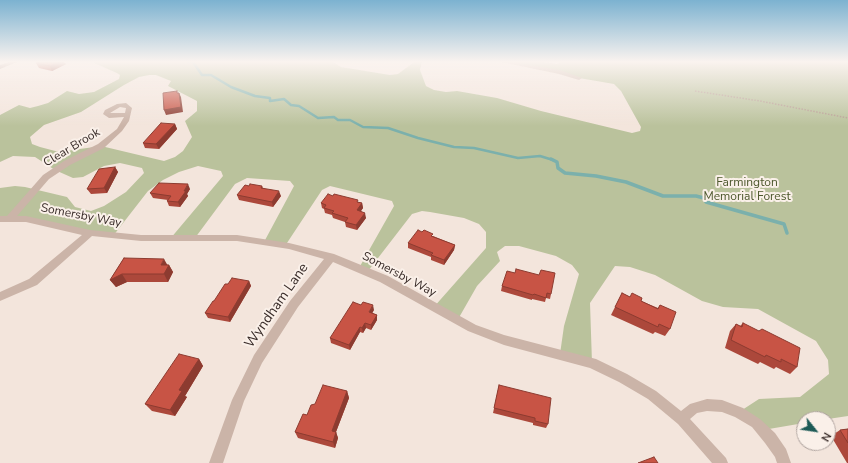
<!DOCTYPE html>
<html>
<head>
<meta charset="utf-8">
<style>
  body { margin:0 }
  #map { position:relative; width:848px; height:463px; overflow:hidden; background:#f3e5dc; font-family:"Nunito Sans",sans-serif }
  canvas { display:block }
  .north { position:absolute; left:796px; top:411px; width:40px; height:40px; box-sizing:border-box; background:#faf0e9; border:1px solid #aca19c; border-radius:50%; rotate:120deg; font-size:11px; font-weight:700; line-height:16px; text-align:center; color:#382b28 }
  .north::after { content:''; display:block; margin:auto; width:14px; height:18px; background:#1d5a56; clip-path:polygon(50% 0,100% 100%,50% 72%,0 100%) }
</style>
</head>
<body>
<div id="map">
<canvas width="848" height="463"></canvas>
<div class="north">N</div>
</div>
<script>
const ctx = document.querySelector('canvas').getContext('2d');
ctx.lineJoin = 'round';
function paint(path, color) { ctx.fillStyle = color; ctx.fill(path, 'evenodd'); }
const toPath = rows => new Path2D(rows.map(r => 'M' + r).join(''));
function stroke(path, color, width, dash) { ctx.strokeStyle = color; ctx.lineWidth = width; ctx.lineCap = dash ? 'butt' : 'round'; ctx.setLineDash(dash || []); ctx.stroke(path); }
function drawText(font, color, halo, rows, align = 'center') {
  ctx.font = font + ' "Nunito Sans",sans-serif'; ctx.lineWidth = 4; ctx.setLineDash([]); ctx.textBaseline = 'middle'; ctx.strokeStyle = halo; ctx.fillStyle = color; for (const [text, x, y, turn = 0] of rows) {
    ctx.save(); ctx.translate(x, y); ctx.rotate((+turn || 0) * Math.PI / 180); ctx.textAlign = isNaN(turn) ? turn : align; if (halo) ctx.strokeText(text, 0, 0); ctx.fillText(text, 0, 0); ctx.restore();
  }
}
const green = toPath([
  [96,62,333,62,341,67,390,75,398,74,414,62,422,62,420,70,426,86,434,90,446,92,457,91,497,98,541,111,632,133,640,131,641,127,621,91,614,84,579,78,560,72,504,62,543,62,557,64,561,62,848,62,848,416,828,419,804,419,804,423,763,430,739,412,759,399,800,397,829,374,828,360,816,341,758,309,723,307,702,301,655,275,630,267,615,266,590,303,592,363,560,354,564,326,579,274,572,265,556,256,519,246,505,246,497,252,500,261,477,286,457,321,433,308,486,248,486,232,479,224,464,218,430,212,422,211,412,214,368,271,359,268,394,206,392,201,330,186,322,190,285,246,264,242,294,186,290,181,247,178,235,184,195,238,170,239,223,176,221,171,198,166,179,172,163,180,148,191,113,236,40,221,0,219,0,188,15,186,25,187,67,197,75,207,91,211,104,206,126,192,144,173,142,168,120,163,104,166,83,177,73,178,55,170,35,157,13,156,0,162,0,115,19,105,30,108,38,106,48,103,67,91,79,94,94,92,119,79,120,75,117,73,94,63],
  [149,75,156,75,171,81,168,86,197,101,197,111,185,121,192,137,183,151,175,157,164,161,101,146,59,152,40,147,32,144,30,137,44,125,81,112,124,85,139,77]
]);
const streamFar1 = toPath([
  [188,62,193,62,202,75,211,75,231,87,255,96,270,98,270,101,284,99,291,105,299,106,318,118,334,117,338,120,350,120,363,127,388,128,418,138,454,147,474,148,518,158,540,156,553,160]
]);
const stream = toPath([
  [551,159,557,162,558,168,565,173,596,176,626,182,663,196,696,196,704,198,706,202,784,224,787,233]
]);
const path = toPath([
  [695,91,760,101,848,118]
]);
const street = toPath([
  [501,62,511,62,560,70,582,78,579,80,559,74,501,62],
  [126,103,132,108,129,121,122,131,104,148,70,165,49,179,17,216,26,216,90,230,141,235,237,235,289,243,334,254,388,276,476,325,504,335,596,359,627,374,656,391,681,411,690,404,707,399,722,400,743,408,760,419,775,433,786,449,791,463,777,463,775,457,765,443,752,427,735,417,722,412,707,411,697,413,690,419,726,458,728,463,712,463,678,424,648,399,619,382,590,368,504,345,468,331,380,282,333,262,298,307,262,363,244,401,223,463,209,463,232,400,254,355,290,301,324,259,289,249,237,241,141,241,92,236,37,285,0,301,0,292,29,279,82,235,26,222,0,222,0,216,7,216,43,175,64,161,98,144,117,129,124,117,109,118,103,114,105,110,117,104,126,103],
  [120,107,126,108,125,113,110,113,120,107]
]);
const secondary = toPath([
  [9,62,17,62,0,69,0,65,9,62]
]);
const wall = toPath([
  [36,63,66,64,52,71,39,68],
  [175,124,177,129,159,149,145,148,143,143],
  [115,167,118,172,107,193,91,194,87,189],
  [249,186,262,186,263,188,281,196,273,207,239,200,237,195],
  [190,189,187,194,188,196,180,207,169,206,167,201,168,200,153,198,150,193],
  [359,202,362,203,363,208,361,211,366,218,357,230,346,227,345,222,333,218,332,215,325,213,324,209,322,208,321,203],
  [433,236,455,245,454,250,444,265,431,260,431,257,408,248,408,243],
  [124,258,169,265,173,272,168,282,127,282,116,287,110,280],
  [515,273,551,294,550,299,546,298,545,302,532,299,532,300,501,291,502,286],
  [249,281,251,286,230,322,208,318,205,313,228,284],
  [622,293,630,297,641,301,658,308,660,305,670,329,665,336,655,332,653,334,611,315],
  [374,310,372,313,377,315,377,320,371,330,366,328,363,333,360,332,350,350,331,343,330,338],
  [743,323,797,367,790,374,776,367,774,369,760,362,758,364,725,348,730,331,736,324,740,326],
  [199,359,203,366,185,396,187,397,175,416,152,411,145,404],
  [499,385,548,424,546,428,533,425,533,423,493,413],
  [347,391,349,398,336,432,338,438,335,448,298,438,295,432,307,415],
  [848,429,848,463,847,463,831,436,840,430]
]);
const shadedWall = toPath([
  [59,62,64,62,66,64,52,71,50,66],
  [179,93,181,97,183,112,166,115,164,110],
  [175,124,177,129,159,149,156,144],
  [115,167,118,172,107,193,104,188],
  [188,184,190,189,187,194,188,196,180,207,178,202,184,191],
  [279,191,281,196,273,207,272,202],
  [362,203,363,208,358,215,357,210],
  [365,213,366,218,357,230,356,225],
  [455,245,454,250,444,265,444,260],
  [164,259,168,266,169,265,173,272,168,282,164,274,161,265],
  [122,274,127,282,116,287,110,280],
  [249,281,251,286,230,322,228,317],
  [373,305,374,310,370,317,369,312],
  [377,315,377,320,371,330,371,325],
  [365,323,366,328,363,333,362,328],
  [360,327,360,332,350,350,349,345],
  [199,359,203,366,185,396,187,397,175,416,170,410,179,390],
  [347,391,349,398,334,437,332,431],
  [336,432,338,438,335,448,333,442]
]);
const building = toPath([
  [40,62,59,62,50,66,36,63,40,62],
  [177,91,177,93,179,93,181,107,164,110,163,93,177,91],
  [161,123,175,124,156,144,143,143,161,123],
  [115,167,104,188,87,189,99,169,115,167],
  [159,183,188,184,184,191,186,191,178,202,167,201,171,196,150,193,159,183],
  [250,184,262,186,261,188,279,191,272,202,237,195,245,185,249,186,250,184],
  [328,194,333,196,334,194,358,200,357,202,362,203,357,210,365,213,356,225,345,222,348,218,332,213,334,211,324,208,326,205,321,203,328,194],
  [418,230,422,232,424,230,433,234,431,236,455,245,444,260,431,255,433,253,408,243,418,230],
  [124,258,164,259,161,265,169,265,164,274,122,274,110,280,124,258],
  [516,269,539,275,541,270,555,273,551,294,547,293,546,298,534,294,533,295,502,286,507,271,515,273,516,269],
  [232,278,249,281,228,317,205,313,213,301,214,301,225,284,228,284,232,278],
  [622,293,630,297,632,293,642,298,641,301,658,309,660,305,676,312,670,329,659,324,658,327,615,307,622,293],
  [353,302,361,305,363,302,373,305,369,312,377,315,371,325,365,323,362,328,360,327,349,345,330,338,353,302],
  [743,323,759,331,762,329,800,348,797,367,781,359,781,362,766,355,765,357,731,340,736,324,742,327,743,323],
  [179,354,199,359,179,390,182,391,170,410,145,404,179,354],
  [323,385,347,391,332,431,336,432,333,442,295,432,303,414,307,415,311,405,315,404,323,385],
  [499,385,551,398,548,424,535,421,535,418,494,408,499,385],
  [848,429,848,443,840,430,848,429],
  [654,457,658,463,638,463,654,457]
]);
const streetNames = [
  ["Clear Brook",72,148,-31],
  ["Somersby Way",81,216,11],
  ["Somersby Way",399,275,28]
];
const parkNames = [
  ["Farmington",747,183],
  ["Memorial Forest",747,197]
];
const nearStreetnames = [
  ["Wyndham Lane",277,306,-55]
];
paint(green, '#bac29c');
stroke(streamFar1, '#7bb0ac', 2.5);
stroke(stream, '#7bb0ac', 3.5);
stroke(path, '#b79d92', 1.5, [1.5, 1.5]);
paint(street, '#cbb4a8');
paint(secondary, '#9f8279');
paint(wall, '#ac483b');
paint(shadedWall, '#8c3b30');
paint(building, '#c85445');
stroke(building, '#8c3b30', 1);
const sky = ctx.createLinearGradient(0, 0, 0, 126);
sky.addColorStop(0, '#7cb2d0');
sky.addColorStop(0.49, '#faf3ef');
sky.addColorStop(1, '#faf3ef00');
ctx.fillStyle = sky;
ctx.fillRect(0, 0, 848, 126);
drawText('12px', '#382b28', '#faf0e9', streetNames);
drawText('12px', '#4c572c', '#faf0e9', parkNames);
drawText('14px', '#382b28', '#faf0e9', nearStreetnames);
</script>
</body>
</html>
